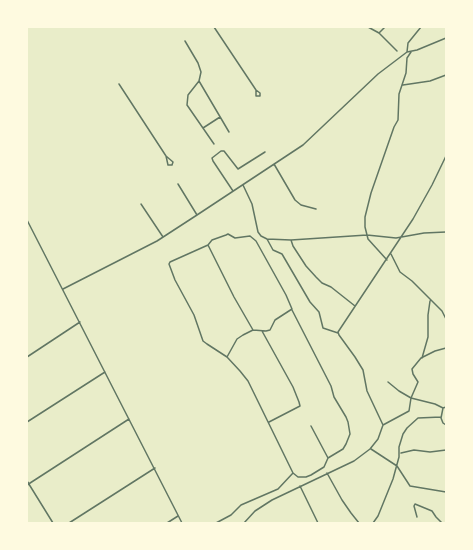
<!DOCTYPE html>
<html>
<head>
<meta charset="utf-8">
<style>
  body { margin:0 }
  #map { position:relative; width:473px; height:550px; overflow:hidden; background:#e9edc9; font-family:"Alegreya Sans",sans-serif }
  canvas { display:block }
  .frame { position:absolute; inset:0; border:28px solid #fefae0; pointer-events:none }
</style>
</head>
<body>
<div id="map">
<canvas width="473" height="550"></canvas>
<div class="frame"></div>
</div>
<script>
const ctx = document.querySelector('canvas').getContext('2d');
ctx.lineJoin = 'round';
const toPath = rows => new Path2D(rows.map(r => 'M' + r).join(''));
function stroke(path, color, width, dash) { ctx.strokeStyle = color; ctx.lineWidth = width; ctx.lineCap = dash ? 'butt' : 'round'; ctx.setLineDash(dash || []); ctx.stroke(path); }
const minor = toPath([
  [214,27,256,90,260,93,260,96,256,96,256,90],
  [368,27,379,33,397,51],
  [379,33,385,27],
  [185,41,198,63,201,72,199,81,188,95,187,105,214,144],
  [407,52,408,43,421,27],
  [199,81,229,132],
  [119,84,166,156,173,162,172,165,168,165,166,156],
  [403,85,430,81,446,75],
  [203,128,220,117],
  [274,164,295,200,301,205,316,209],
  [178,184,197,215],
  [243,185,252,204,258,232,261,236,267,239,291,240,367,235,396,238,424,233,446,232],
  [233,191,213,161,212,158,221,151,224,151,238,169,265,152],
  [141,204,163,237],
  [27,220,182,523],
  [267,239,273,250,282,254,310,302,319,312,323,328,338,333],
  [291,240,293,246,306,266,316,277,322,283,331,287,355,306],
  [208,245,234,297,253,330],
  [391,254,400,272,412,281,442,311,446,319],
  [387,260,368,239,365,227,365,217,371,193,394,127,398,120,399,94,406,73,407,58,411,52],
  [63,289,157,241,197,215,303,145,378,74,407,52,417,50,446,38],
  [292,310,331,386,334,397,346,417,348,422,350,434,346,444,343,449,328,458],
  [262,331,293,387,299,402,300,406,269,422],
  [27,357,80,322],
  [422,358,428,337,428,315,430,301],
  [388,382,399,391,411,398,418,382,413,374,412,369,421,358,435,351,446,348],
  [443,408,441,418,443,423,446,425],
  [27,422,105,372],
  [383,425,409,411,411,398,435,404,443,408,446,407],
  [371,449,397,466,410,486,446,492],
  [401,453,414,450,430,452,446,450],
  [293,473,298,477,306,477,311,475,324,467,328,458,311,426],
  [327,473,342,500,351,513,359,523],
  [27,481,53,523],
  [27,485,129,419],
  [300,486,318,523],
  [417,517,414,506,415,504,432,511,436,517,442,523],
  [69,523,155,468],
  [167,523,178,516],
  [216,523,231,515,241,505,278,489,293,473,248,381,240,371,227,357,207,344,203,341,194,315,175,280,169,264,170,262,208,245,212,240,226,235,228,234,235,238,250,236,256,241,286,295,292,309,275,320,270,330,266,331,253,330,243,335,237,339,227,357],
  [244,523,255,511,272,500,354,461,370,449,378,439,383,425,367,391,363,370,355,357,339,335,338,332,413,219,432,185,446,156],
  [373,523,378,516,393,479,399,457,399,447,403,434,407,428,418,418,441,417]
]);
stroke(minor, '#617663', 1.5);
</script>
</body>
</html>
